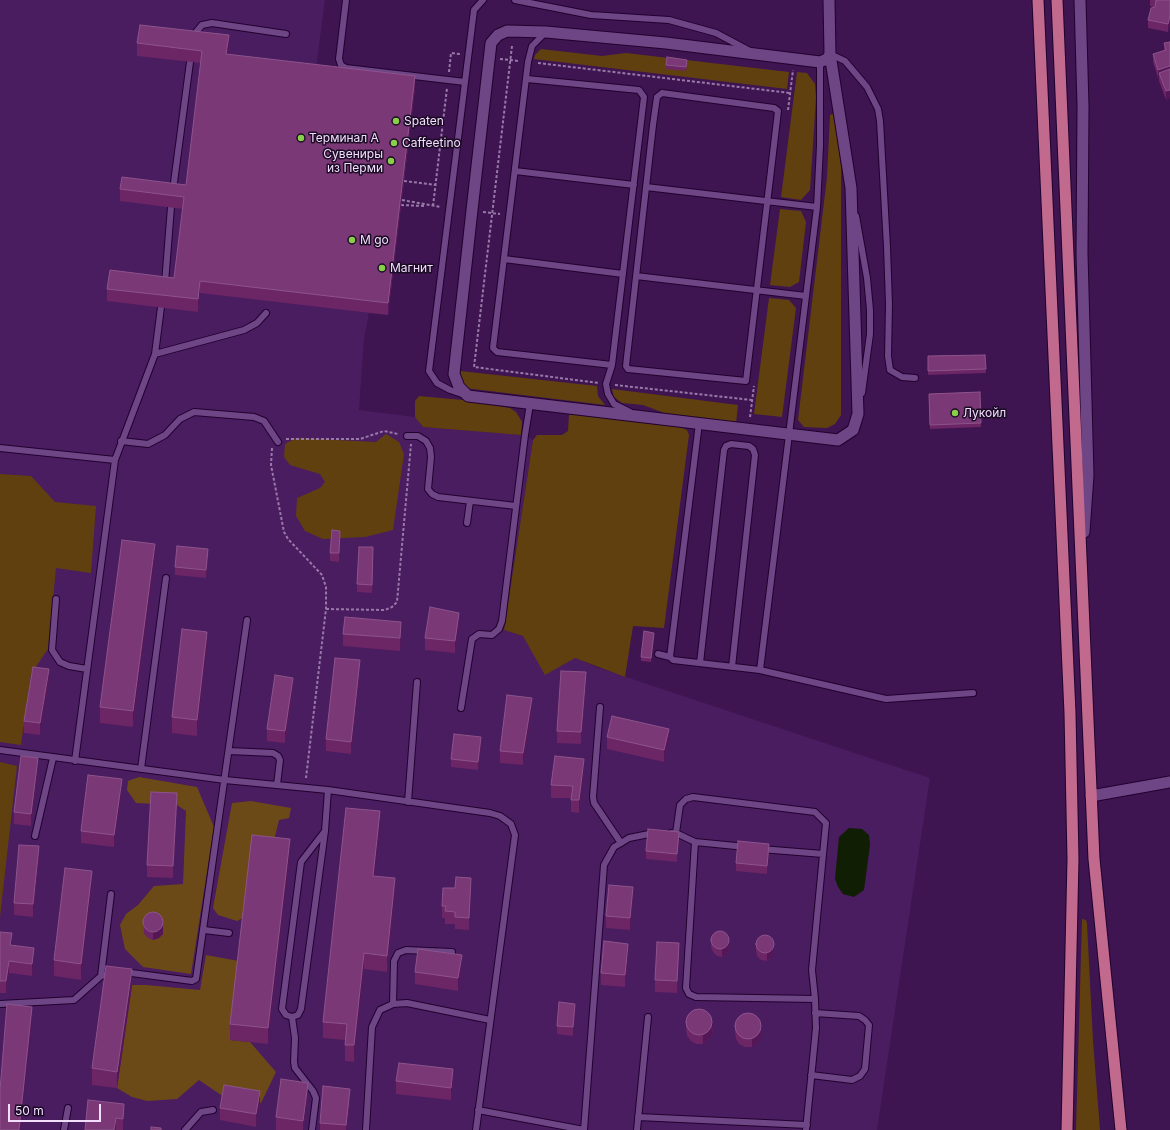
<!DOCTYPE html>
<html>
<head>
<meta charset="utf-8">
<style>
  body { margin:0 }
  #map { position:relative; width:1170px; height:1130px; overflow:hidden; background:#3e1451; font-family:Inter,sans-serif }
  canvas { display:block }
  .scale { position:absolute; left:8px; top:1104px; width:93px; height:18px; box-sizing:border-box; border:2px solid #f1dffd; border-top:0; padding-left:5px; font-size:12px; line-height:14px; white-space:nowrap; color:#f1dffd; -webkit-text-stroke:3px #1c0b25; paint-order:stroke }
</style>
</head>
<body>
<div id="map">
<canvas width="1170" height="1130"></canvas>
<div class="scale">50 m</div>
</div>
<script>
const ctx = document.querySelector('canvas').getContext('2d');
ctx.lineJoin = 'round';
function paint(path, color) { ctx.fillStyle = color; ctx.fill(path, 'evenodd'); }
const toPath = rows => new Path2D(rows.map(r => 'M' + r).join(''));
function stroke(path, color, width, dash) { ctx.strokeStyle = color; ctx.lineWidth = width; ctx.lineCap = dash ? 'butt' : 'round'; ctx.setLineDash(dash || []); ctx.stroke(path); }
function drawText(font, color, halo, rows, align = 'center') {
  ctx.font = font + ' Inter,sans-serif'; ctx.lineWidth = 3; ctx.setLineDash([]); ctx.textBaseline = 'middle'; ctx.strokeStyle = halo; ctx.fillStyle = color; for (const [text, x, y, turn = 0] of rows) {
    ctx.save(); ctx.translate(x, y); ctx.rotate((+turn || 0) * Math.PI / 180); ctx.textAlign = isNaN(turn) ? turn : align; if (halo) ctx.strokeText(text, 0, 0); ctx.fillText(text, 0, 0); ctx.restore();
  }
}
const built = toPath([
  [0,0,325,0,315,77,415,89,388,315,369,313,364,339,359,410,415,417,423,427,525,435,533,440,504,630,523,636,599,668,930,778,877,1130,0,1130]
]);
const green = toPath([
  [541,49,602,56,626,53,789,72,787,89,534,59,535,55],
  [797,72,807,73,815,84,816,98,810,190,801,200,781,197],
  [835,113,841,166,841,415,835,424,827,428,804,427,798,420,827,177,830,115],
  [780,209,801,211,806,222,799,282,790,287,770,285],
  [769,298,789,300,796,308,782,417,754,414],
  [460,371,597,386,598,396,605,405,465,388,459,380],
  [612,389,738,405,736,423,667,414,643,405,622,403,614,397],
  [419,396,463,400,510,408,516,412,522,422,521,435,423,427,415,417,415,401],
  [569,414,680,427,687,430,689,435,664,628,633,626,625,677,575,658,545,675,523,636,504,630,533,440,537,435,562,435,568,431],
  [386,434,399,442,404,454,393,530,365,537,323,539,305,531,296,516,297,498,320,488,325,482,320,474,290,465,284,457,285,444,296,438,376,442],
  [0,474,31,476,55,502,96,506,91,573,56,568,48,649,31,674,21,745,0,742],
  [0,762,17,766,0,917],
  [1082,919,1086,920,1087,924,1093,1041,1100,1130,1076,1130]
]);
const forest = toPath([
  [139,777,197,787,214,827,191,974,143,967,125,949,120,925,126,914,138,905,154,886,183,884,186,811,177,805,136,803,127,790,128,781],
  [251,801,291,808,289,818,279,820,271,853,245,917,237,921,218,915,213,908,232,803],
  [206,955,239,961,230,1040,250,1042,276,1072,261,1103,224,1097,199,1080,177,1099,147,1101,132,1097,117,1088,132,985,146,985,200,990]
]);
const water = toPath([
  [849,828,862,829,869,835,870,845,864,890,854,897,843,894,838,887,835,879,839,837]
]);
const path = toPath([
  [512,46,474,367,599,383],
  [500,59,519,61],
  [538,63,790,93],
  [449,72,451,53,460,54],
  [788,110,793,70],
  [404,181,436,185],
  [402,200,441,207],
  [401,205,424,206],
  [433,206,447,88],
  [483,212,500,214],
  [615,385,752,400],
  [750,417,754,386],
  [286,439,360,439,384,431,398,434],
  [272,448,271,465,284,532,288,539,322,575,326,587,326,609,306,778],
  [326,609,385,610,392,607,397,602,411,444]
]);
const service = toPath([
  [346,0,339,59,341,65,346,68,465,82],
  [515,0,591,15,669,20,716,33,748,50],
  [546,32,532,46,528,62,493,348,497,352,612,365],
  [192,37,202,25,212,23,286,34],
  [830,54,845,61,867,87,878,109,880,121,887,247,889,304,888,356,890,370,902,377,915,378],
  [527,79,639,90,644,97,612,365,606,384,608,394,614,404,630,412],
  [662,93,774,108,778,111,746,381,628,369,626,366,653,125,657,97,662,93],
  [515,171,634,185],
  [646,187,817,207],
  [173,190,190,62],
  [856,216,867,278,870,310,870,334,862,393],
  [504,259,623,274],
  [636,276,806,296],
  [165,283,171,207],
  [155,354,244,330,257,323,266,313],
  [465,395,450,390,437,383,429,371,474,10,483,0],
  [699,423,670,657,673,660,760,670,817,207,820,146,820,62],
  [407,436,418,436,426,441,430,448,431,457,428,489,432,494,438,497,516,506],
  [121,441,148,444,165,435,180,419,194,412,254,417,264,421,278,442],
  [0,448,115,460,155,354,161,307],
  [467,523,470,501],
  [56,599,52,650,60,662,69,666,87,669],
  [658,654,670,657],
  [700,663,724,450,726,446,731,444,749,446,753,449,755,455,732,667],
  [760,670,886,699,973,693],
  [600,707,593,797,594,803,621,843],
  [461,708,472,639,479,634,492,635,499,629,502,621,525,435,530,404],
  [0,750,225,780,328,790,490,813,500,816,511,824,515,835,476,1130],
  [229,751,273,753,278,756,280,760,277,785],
  [75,761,115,460],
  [141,769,166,578],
  [408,802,417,682],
  [325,831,301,862,282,1009,286,1015,292,1017,298,1015,301,1009,325,831,328,790],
  [671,833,676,833,695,842,746,847],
  [676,833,680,805,686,799,693,797,815,812,826,823,812,970,815,999,816,1028,806,1130],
  [35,836,53,758],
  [695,842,686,988,689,994,696,997,815,999],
  [761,849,823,854],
  [204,930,229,933],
  [124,972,192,981,196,979,247,620],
  [101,976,111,894],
  [0,1004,74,1000,101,976,113,973],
  [393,1004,394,961,398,953,406,950,452,952],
  [292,1017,295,1038,294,1062,295,1068,313,1091,316,1098,312,1130],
  [811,1075,852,1080,860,1076,865,1069,869,1025,865,1020,859,1016,815,1013],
  [478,1110,584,1130],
  [638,1117,807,1125],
  [64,1130,68,1108],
  [185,1130,201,1112,213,1110],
  [366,1130,372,1027,380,1010,393,1004,407,1003,490,1020],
  [584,1130,604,865,614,847,621,843,629,838,654,833],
  [637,1130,648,1017]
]);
const minor = toPath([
  [1091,796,1170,782]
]);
const tertiary = toPath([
  [829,0,830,54,851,188,858,414,853,430,838,440,468,396,459,387,454,374,472,210,491,43,498,35,507,31,546,32,666,43,820,62,827,59,830,54],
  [1080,0,1083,106,1082,254,1088,475,1084,532]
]);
const primary = toPath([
  [1038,0,1070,713,1073,859,1067,1130],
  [1057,0,1094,859,1121,1130]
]);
const wall = toPath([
  [1150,0,1170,0,1170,24,1168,32,1148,28,1148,20,1153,7,1150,6],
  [1170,42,1170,98,1166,100,1159,81,1159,78,1158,78,1153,62,1153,54,1164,51,1164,43],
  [137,43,229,47,228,54,415,89,388,315,200,293,198,312,107,301,107,289,174,278,183,209,120,201,120,189,186,185,201,63,137,56],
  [687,64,686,71,666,69,666,65],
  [985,355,986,373,928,375,928,356],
  [980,392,981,427,930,429,929,394],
  [340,539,339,562,330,561,330,553],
  [373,555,372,593,357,592,357,584],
  [208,557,206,578,175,575,175,567],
  [155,560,133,727,100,723,100,707],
  [459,625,455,653,425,650,425,638],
  [343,634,401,634,400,651,343,646],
  [654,637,651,662,641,661,641,657],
  [207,648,197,736,172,733,172,717],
  [360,673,351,754,326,751,326,739],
  [49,681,40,735,24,733,24,721],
  [586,685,581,744,557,743,557,731],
  [293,690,285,743,267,741,267,729],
  [532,710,523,765,500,763,500,751],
  [607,737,669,741,664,762,607,749],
  [481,745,478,770,451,767,451,759],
  [38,770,31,826,14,824,14,812],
  [584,772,579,813,571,812,571,798,551,798,551,785],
  [122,791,114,847,81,843,81,831],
  [177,805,173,878,147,877,147,865],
  [380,827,374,876,395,894,387,972,364,969,354,1062,345,1061,345,1040,323,1038,323,1022],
  [679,840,677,862,646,859,646,851],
  [769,852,767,874,736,871,736,863],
  [290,855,268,1044,230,1040,230,1024],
  [39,859,33,917,14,915,14,903],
  [92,887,81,980,54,976,54,960],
  [471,890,469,930,455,929,455,924,445,924,445,918,442,918,442,906],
  [633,899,630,930,606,928,606,916],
  [143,920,163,928,163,934,159,938,153,940,148,938,144,934],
  [0,932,12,946,34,960,32,976,9,973,6,993,0,993],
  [711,939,729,949,727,954,722,957,717,956,713,952,711,947],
  [756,943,774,953,771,958,767,961,761,960,757,956,756,951],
  [679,955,677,993,655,992,655,980],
  [628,956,625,987,601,985,601,973],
  [462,967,458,991,415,984,415,972],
  [132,985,117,1088,92,1085,92,1068],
  [575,1012,573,1036,557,1034,557,1026],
  [686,1021,713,1029,712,1035,708,1040,703,1044,696,1044,691,1041,687,1036,686,1029],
  [735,1024,761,1032,761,1038,757,1044,752,1047,745,1047,739,1044,736,1039,735,1033],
  [396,1081,453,1082,451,1100,396,1094],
  [308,1096,303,1130,276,1130,276,1117],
  [350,1101,347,1130,320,1130,320,1123],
  [260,1103,256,1127,220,1120,220,1108],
  [124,1104,124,1120,123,1130,85,1130]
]);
const shadedWall = toPath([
  [1170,16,1170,24,1168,32,1168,24],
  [229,35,229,47,226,66,226,54],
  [1170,66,1170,75,1159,73,1159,78,1158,78,1158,70],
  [415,76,415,89,388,315,388,303],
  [1170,90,1170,98,1166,100,1166,91],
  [200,281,200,293,198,312,198,299],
  [340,531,340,539,339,562,339,553],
  [155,544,155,560,133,727,133,711],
  [208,549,208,557,206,578,206,570],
  [459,613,459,625,455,653,455,641],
  [401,622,401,634,400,651,400,638],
  [207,632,207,648,197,736,197,720],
  [654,633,654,637,651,662,651,658],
  [360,660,360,673,351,754,351,742],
  [49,669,49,681,40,735,40,723],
  [586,672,586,685,581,744,581,732],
  [293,678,293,690,285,743,285,731],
  [532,698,532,710,523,765,523,753],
  [669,729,669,741,664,762,664,750],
  [481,737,481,745,478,770,478,762],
  [38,758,38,770,31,826,31,814],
  [584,759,584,772,579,813,579,800],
  [122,779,122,791,114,847,114,835],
  [177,793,177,805,173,878,173,866],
  [380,811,380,827,373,892,373,876],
  [679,832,679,840,677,862,677,854],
  [290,839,290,855,268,1044,268,1028],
  [769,844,769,852,767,874,767,866],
  [39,846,39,859,33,917,33,904],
  [92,871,92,887,81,980,81,964],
  [395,878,395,894,387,972,387,956],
  [471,878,471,890,469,930,469,918],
  [633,887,633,899,630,930,630,918],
  [163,920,163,934,159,938,153,940,153,932],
  [12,933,12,945,10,958,10,945],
  [729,941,729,949,727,954,722,957,722,948],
  [679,943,679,955,677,993,677,981],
  [628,944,628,956,625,987,625,975],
  [774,945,774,953,771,958,767,961,767,953],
  [34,948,34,960,32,976,32,964],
  [364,953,364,969,354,1062,354,1045],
  [462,955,462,967,458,991,458,978],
  [9,961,9,973,6,993,6,981],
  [132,969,132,985,117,1088,117,1072],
  [575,1004,575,1012,573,1036,573,1027],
  [32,1007,32,1023,20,1130,19,1130],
  [713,1020,712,1035,708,1040,703,1044,703,1035],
  [761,1024,761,1038,757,1044,752,1047,752,1039],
  [453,1069,453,1082,451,1100,451,1088],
  [308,1083,308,1096,303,1130,303,1121],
  [350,1089,350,1101,347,1130,346,1130],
  [260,1091,260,1103,256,1127,256,1114],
  [124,1104,124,1120,123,1130,123,1119],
  [116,1118,116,1130,114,1130]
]);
const building = toPath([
  [1156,0,1170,0,1170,16,1168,24,1148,20,1151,8,1155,7,1156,0],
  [140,25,229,35,226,54,415,76,388,303,200,281,198,299,107,289,110,270,174,278,184,197,120,189,122,177,186,185,202,51,137,43,140,25],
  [1170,42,1170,66,1158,70,1153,54,1166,50,1164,43,1170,42],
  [667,57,687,60,686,67,666,65,667,57],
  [1170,69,1170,90,1166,91,1159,73,1170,69],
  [985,355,986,369,928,371,928,356,985,355],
  [980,392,981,423,930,425,929,394,980,392],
  [332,530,340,531,339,553,330,553,332,530],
  [122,540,155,544,133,711,100,707,122,540],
  [177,546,208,549,206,570,175,567,177,546],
  [359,547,373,547,372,585,357,584,359,547],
  [430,607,459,613,455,641,425,638,430,607],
  [345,617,401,622,400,638,343,634,345,617],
  [182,629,207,632,197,720,172,717,182,629],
  [644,631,654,633,651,658,641,657,644,631],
  [335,658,360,660,351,742,326,739,335,658],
  [33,667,49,669,40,723,24,721,33,667],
  [561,671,586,672,581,732,557,731,561,671],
  [275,675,293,678,285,731,267,729,275,675],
  [507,695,532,698,523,753,500,751,507,695],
  [612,716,669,729,664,750,607,737,612,716],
  [454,734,481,737,478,762,451,759,454,734],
  [21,756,38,758,31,814,14,812,21,756],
  [555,756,584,759,579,800,571,800,573,786,551,785,555,756],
  [88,775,122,779,114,835,81,831,88,775],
  [151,792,177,793,173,866,147,865,151,792],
  [346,808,380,811,373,876,395,878,387,956,364,953,354,1045,345,1045,347,1024,323,1022,346,808],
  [648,829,679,832,677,854,646,851,648,829],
  [252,835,290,839,268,1028,230,1024,252,835],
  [738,841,769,844,767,866,736,863,738,841],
  [19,845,39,846,33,904,14,903,19,845],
  [65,868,92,871,81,964,54,960,65,868],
  [456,877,471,878,469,918,455,917,455,912,445,911,446,906,442,906,443,888,455,888,456,877],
  [609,885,633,887,630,918,606,916,609,885],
  '143 922a10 10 0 1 1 20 0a10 10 0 1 1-20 0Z',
  '711 940a9 9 0 1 1 18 0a9 9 0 1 1-18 0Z',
  [0,932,12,933,10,945,34,948,32,964,9,961,6,981,0,981,0,932],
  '756 944a9 9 0 1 1 18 0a9 9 0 1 1-18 0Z',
  [604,941,628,944,625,975,601,973,604,941],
  [657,942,679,943,677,981,655,980,657,942],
  [418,949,462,955,458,978,415,972,418,949],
  [106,966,132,969,117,1072,92,1068,106,966],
  [559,1002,575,1004,573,1027,557,1026,559,1002],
  [7,1004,32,1007,19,1130,0,1130,0,1090,7,1004],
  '686 1022a13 13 0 1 1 26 0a13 13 0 1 1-26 0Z',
  '735 1026a13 13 0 1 1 26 0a13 13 0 1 1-26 0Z',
  [399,1063,453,1069,451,1088,396,1081,399,1063],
  [281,1079,308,1083,303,1121,276,1117,281,1079],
  [224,1085,260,1091,256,1114,220,1108,224,1085],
  [323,1086,350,1089,346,1125,320,1123,323,1086],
  [88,1100,124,1104,123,1119,116,1118,114,1130,85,1130,88,1100],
  [151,1127,161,1128,161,1130,151,1130,151,1127]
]);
const markers = [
  [396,121,4,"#89cf49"],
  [301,138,4,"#89cf49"],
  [394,143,4,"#89cf49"],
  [391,161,4,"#89cf49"],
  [352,240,4,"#89cf49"],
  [382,268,4,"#89cf49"],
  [955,413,4,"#89cf49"]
];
const poiNames = [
  ["Spaten",404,121],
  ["Терминал А",309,138],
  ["Caffeetino",402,143],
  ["Сувениры",383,154,"right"],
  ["из Перми",383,168,"right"],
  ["М go",360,240],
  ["Магнит",390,268],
  ["Лукойл",963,413]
];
paint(built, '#4a1c60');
paint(green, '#61400f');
paint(forest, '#6c4a18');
paint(water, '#101f03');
stroke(service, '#21022f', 8);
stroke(minor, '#21022f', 13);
stroke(tertiary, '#21022f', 13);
stroke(primary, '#21022f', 13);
stroke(path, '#987aa8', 2, [3, 2]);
stroke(service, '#6e4585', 6);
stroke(minor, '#6e4585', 11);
stroke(tertiary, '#6e4585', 11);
stroke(primary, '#c16a8d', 11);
paint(wall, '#6c2565');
paint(shadedWall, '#541656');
paint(building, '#7a3976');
stroke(building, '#8d538b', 1);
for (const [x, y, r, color] of markers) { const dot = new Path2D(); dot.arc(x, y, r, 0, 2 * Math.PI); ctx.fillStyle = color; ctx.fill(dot); stroke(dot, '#1c0b25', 1.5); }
drawText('12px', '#f1dffd', '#1c0b25', poiNames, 'left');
</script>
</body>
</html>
